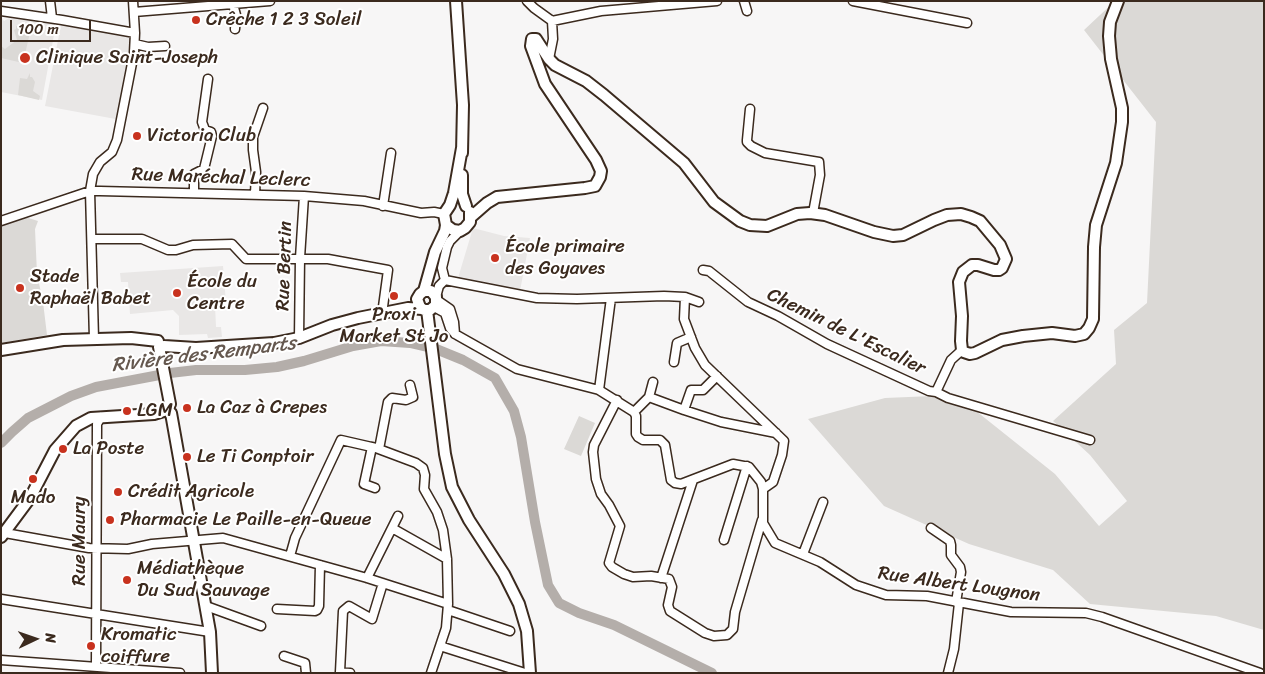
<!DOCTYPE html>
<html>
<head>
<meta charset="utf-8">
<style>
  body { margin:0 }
  #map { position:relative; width:1265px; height:674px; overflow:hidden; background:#f7f6f6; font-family:Sriracha,sans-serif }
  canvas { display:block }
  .frame { position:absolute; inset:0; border:2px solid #3b2a1e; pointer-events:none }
  .north { position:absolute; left:10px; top:614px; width:50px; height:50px; -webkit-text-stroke:4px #fff; paint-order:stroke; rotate:87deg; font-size:14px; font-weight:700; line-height:20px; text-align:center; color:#3b2a1e }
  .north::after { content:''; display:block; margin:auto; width:18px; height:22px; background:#3b2a1e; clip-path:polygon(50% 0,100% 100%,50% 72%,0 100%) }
  .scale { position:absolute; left:10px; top:20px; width:81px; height:22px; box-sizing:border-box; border:2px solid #3b2a1e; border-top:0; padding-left:6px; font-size:15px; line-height:18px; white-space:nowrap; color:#3b2a1e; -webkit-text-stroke:4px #fff; paint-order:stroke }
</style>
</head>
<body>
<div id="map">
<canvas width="1265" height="674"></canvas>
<div class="frame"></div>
<div class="north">N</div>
<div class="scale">100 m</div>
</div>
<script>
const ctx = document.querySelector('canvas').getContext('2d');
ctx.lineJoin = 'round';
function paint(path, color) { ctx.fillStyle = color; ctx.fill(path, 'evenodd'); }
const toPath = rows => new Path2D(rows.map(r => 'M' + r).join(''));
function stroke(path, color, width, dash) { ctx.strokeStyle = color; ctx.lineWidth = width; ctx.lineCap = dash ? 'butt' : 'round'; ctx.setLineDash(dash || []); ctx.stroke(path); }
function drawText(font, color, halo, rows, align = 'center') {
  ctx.font = font + ' Sriracha,sans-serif'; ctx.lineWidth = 4; ctx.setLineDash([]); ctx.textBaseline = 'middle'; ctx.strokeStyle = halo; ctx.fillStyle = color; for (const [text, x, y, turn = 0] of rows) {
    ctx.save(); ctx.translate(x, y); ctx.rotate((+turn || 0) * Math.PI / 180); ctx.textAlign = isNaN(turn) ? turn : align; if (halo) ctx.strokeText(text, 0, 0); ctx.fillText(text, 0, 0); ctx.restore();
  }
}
const built = toPath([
  [1,17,4,21,9,18,56,24,42,100,1,92],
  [62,20,135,33,121,120,45,106],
  [473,228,504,236,530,238,520,291,458,278],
  [223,266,226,303,215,305,216,327,221,327,222,337,208,338,207,334,179,335,179,316,173,310,130,314,128,282,121,282,120,273]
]);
const green = toPath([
  [1115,1,1264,1,1264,630,1216,616,1090,604,1053,570,969,544,884,506,808,419,885,398,956,395,1055,474,1099,526,1127,501,1090,455,1053,421,1116,364,1114,330,1147,303,1156,122,1084,30],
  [16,26,31,28,23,63,1,58,1,46,5,49,17,40,14,30,16,29],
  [30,73,30,77,32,77,35,82,33,91,40,96,39,100,18,95,20,78,27,79],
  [25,217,38,221,35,229,37,274,43,302,47,335,1,343,1,225],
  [579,416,595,423,581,456,564,449]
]);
const river = toPath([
  [1,443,12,432,28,418,71,396,96,387,170,373,196,370,245,370,277,367,304,361,353,346,381,341,410,343,436,349,463,360,495,378,514,411,521,437,535,522,548,585,559,603,579,613,614,625,712,673]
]);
const minor = toPath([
  [50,1,52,18],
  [527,1,534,8,552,21,553,39,549,59],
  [744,1,747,11],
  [853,1,967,23],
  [233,4,236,15,235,29],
  [1,11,62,20,135,33],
  [134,12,270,1],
  [552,21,601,11,717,1],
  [135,44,148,47,165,46],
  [750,109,747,140,747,142,751,146,765,153,819,162,820,175,813,213],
  [194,193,194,174,204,169,212,136,211,132,205,130,202,122,208,79],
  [255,194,256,172,253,150,253,137,263,108],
  [383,206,391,153],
  [1,221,90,191,100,191,304,196,364,201,421,213,434,212,444,214],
  [92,239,142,239,168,250,176,250,193,245,232,244,246,259,328,259,388,270,382,314],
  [703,270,709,271,748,302,778,316,827,344,929,391,936,392,951,360,962,350],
  [445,280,537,298,577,299,664,296,685,297,699,302],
  [445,280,442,268,447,247,450,241,461,230],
  [436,297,439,286,445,280],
  [685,297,684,319,695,348,705,365,784,441,782,455,773,482,763,489],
  [437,300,450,309,454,322,455,334],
  [434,307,445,313,450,328,455,334,517,369,599,390,634,412,636,416,636,434,638,437,643,440,660,440,665,445,671,480,675,483,681,484,733,464,749,467,761,482,763,489,763,523,775,543,820,562,856,585,886,595,927,596,1011,612,1086,613,1102,617,1260,673],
  [299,338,300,258,304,196],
  [94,339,90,191,93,174,100,162,112,152,117,140,134,53,135,33,133,1],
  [674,362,677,343,691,337],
  [717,376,703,390,691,390,684,410,721,422,776,433],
  [599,390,611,298],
  [936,392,948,398,1090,440],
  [649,397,684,410],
  [617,400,594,445,593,452,596,479,601,494,609,505,620,526,609,563,612,567,624,574,633,577,651,576,669,579,672,587,668,605,670,611,705,633,714,636,727,635,733,629,735,612,762,520],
  [634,412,649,397,653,382],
  [372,447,364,484,375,488],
  [379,449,388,402,392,398,406,400,413,397,410,385],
  [392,528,398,516],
  [931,528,950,541,951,545,951,555,960,567,961,572,956,602],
  [5,533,89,548,128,549,152,544,223,538,367,578,448,604],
  [724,540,747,466],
  [803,554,823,502],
  [290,556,295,538,341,440,376,448,416,463,423,468,425,475,424,489,437,512,443,530,447,559,448,604,446,628,431,673],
  [367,578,392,528,447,559],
  [661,578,693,480],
  [1,599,210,632],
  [206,606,261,626],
  [277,609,315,611,317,610,319,606,320,565],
  [448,610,510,631],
  [441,644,443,647,525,673],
  [284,656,305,663,306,673],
  [1,660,180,673],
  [96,667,97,424,101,417],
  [350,673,340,672,343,611,349,606,372,619,383,583],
  [948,673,954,649,959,603]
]);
const major = toPath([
  [456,1,463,105,462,153],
  [462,175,462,194,466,206],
  [471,217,487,203,497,197,585,188,595,186,600,177,601,171,596,160,545,84,531,46,532,39,536,39,549,59,555,65,586,81,604,95,684,163,714,202,740,221,750,225,767,226,797,214,810,213,825,215,874,232,893,236,903,235,934,220,947,215,961,214,971,217,980,221,1000,245,1006,259,1002,268,999,270,994,270,978,265,972,265,963,272,959,282,962,316,961,341,962,350,964,352,970,354,975,353,1002,340,1023,336,1052,333,1075,336,1084,334,1089,328,1093,319,1094,247,1096,225,1116,163,1122,122,1122,108,1111,59,1109,36,1110,22,1118,1],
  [446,225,453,230,460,231,465,228,470,222,470,212],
  [424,291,431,291,436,297,436,305,430,310,424,310,420,307,417,299,420,294,424,291,435,252,445,231,446,225,444,214,450,205,454,193,462,148],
  [427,310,445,454,452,487,469,520,504,574,519,604,527,631,530,673],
  [164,346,196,348,274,343,299,338,332,325,358,318,408,308,422,309],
  [159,347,170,404],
  [1,350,63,340,131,338,158,341],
  [171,413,210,632,212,673],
  [1,537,30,498,55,450,76,426,91,418,154,414,167,410]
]);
const markers = [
  [196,20,5,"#c8321e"],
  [25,58,6,"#c8321e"],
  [137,136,5,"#c8321e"],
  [495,258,5,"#c8321e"],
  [20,288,5,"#c8321e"],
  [177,293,5,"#c8321e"],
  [394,296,5,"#c8321e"],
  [187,408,5,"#c8321e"],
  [127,411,5,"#c8321e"],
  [63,449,5,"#c8321e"],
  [187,457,5,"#c8321e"],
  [33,479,5,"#c8321e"],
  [118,492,5,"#c8321e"],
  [110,520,5,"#c8321e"],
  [127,580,5,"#c8321e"],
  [91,646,5,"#c8321e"]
];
const poiNames = [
  ["Crêche 1 2 3 Soleil",206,20],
  ["Clinique Saint-Joseph",36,58],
  ["Victoria Club",147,136],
  ["École primaire",505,247],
  ["des Goyaves",505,269],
  ["Stade",30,277],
  ["Raphaël Babet",30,299],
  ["École du",187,282],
  ["Centre",187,304],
  ["Proxi",394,315,"center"],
  ["Market St Jo",394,337,"center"],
  ["La Caz à Crepes",197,408],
  ["LGM",137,411],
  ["La Poste",73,449],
  ["Le Ti Conptoir",197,457],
  ["Crédit Agricole",128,492],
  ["Mado",33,498,"center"],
  ["Pharmacie Le Paille-en-Queue",120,520],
  ["Médiathèque",137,569],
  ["Du Sud Sauvage",137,591],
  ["Kromatic",101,635],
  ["coiffure",101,657]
];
const streetNames = [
  ["Rue Maréchal Leclerc",221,178,2],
  ["Rue Bertin",285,266,-88],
  ["Chemin de L'Escalier",846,332,26],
  ["Rue Maury",80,541,-90],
  ["Rue Albert Lougnon",959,585,8]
];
const waterNames = [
  ["Rivière des Remparts",204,355,-7]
];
paint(built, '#e9e7e6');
paint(green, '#dbd9d6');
stroke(river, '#b4aeaa', 10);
stroke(minor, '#3b2a1e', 11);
stroke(major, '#3b2a1e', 14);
stroke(minor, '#fff', 8);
stroke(major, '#fff', 10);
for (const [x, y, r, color] of markers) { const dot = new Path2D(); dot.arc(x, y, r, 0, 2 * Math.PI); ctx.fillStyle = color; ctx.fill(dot); stroke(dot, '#fff', 2); }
drawText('19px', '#3b2a1e', '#fff', poiNames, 'left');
drawText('19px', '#3b2a1e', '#fff', streetNames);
drawText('italic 20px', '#65584f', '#fff', waterNames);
</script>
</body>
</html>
